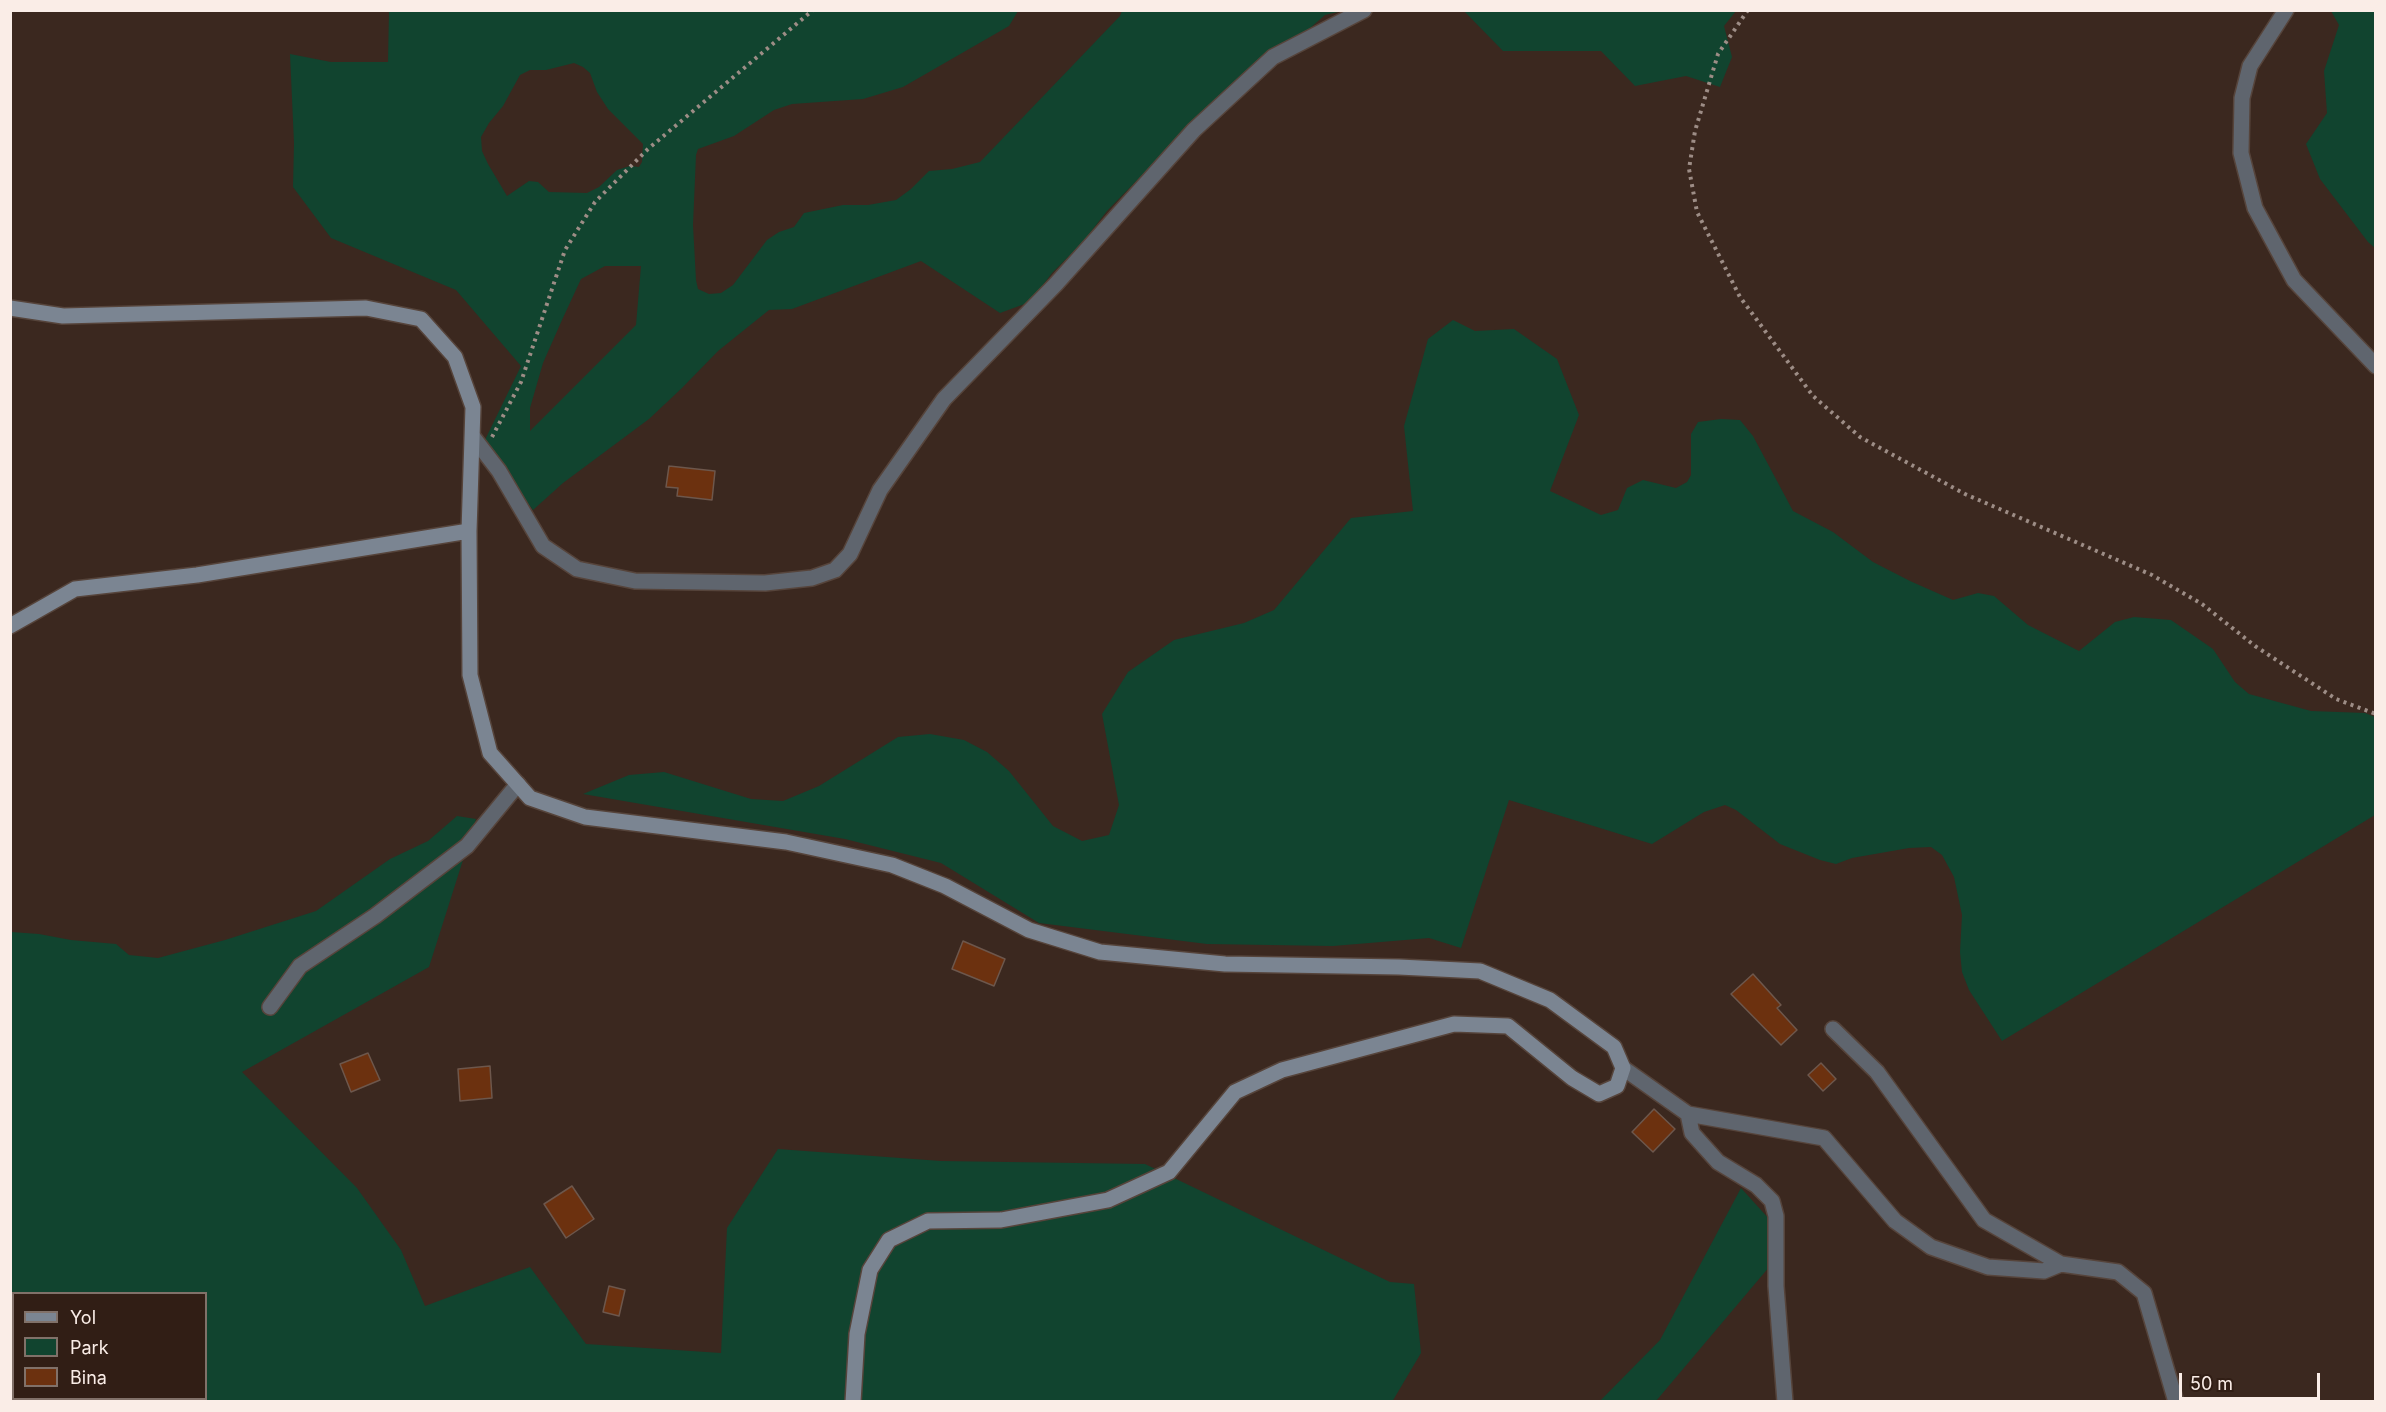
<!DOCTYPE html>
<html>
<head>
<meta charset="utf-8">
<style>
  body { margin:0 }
  #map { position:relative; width:2386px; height:1412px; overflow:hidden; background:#3b281f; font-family:Inter,sans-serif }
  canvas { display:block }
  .frame { position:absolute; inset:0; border:12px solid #faede7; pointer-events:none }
  .legend { position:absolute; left:12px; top:1292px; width:195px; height:108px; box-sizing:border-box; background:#311e15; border:2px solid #817169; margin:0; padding:8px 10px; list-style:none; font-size:18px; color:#faede7 }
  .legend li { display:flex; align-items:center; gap:12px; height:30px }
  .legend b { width:30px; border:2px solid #817169 }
  .scale { position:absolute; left:2179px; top:1373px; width:141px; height:27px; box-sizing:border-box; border:3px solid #faede7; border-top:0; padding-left:8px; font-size:18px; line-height:21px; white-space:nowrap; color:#faede7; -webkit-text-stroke:4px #311e15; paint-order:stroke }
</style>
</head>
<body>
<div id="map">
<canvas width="2386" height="1412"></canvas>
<div class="frame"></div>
<ul class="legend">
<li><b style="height:8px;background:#7b8592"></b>Yol</li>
<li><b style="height:16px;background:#11442f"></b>Park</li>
<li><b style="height:16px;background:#6c310f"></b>Bina</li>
</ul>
<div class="scale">50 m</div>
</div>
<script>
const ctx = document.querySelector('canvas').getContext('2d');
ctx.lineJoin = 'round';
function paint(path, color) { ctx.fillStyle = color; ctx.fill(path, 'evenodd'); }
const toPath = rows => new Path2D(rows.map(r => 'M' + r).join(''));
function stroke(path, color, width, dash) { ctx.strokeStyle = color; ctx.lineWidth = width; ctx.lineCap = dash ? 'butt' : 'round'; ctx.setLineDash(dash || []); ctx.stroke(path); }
const green = toPath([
  [389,11,1018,11,1009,26,903,87,863,99,792,104,774,110,734,136,698,149,696,155,693,225,696,280,698,289,709,294,721,293,733,285,767,240,779,232,794,227,804,213,843,205,868,205,896,200,911,189,929,171,952,169,980,162,1120,16,1122,11,1342,11,1325,15,1142,175,1107,211,1082,243,1052,273,1030,302,1000,313,921,261,792,309,769,310,718,351,682,388,649,419,563,483,533,510,483,444,521,366,456,290,331,238,293,187,294,143,290,54,331,62,388,62],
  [574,63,583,67,590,73,597,92,608,109,643,144,642,162,639,167,630,166,617,170,599,187,587,193,549,192,538,182,529,181,507,196,488,164,482,151,481,137,489,123,503,106,520,75,530,70,546,70],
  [605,266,641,266,636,325,530,431,530,408,543,363,562,320,581,279],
  [1464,11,1736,11,1724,26,1732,57,1720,87,1686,76,1635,86,1601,51,1503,51],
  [2331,11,2375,11,2375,248,2368,242,2320,179,2306,144,2327,113,2324,71,2339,25],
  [1453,320,1475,331,1514,329,1557,359,1579,415,1550,491,1601,515,1618,510,1627,488,1643,480,1676,488,1687,482,1691,475,1691,434,1698,422,1721,419,1740,420,1753,436,1793,511,1833,532,1873,562,1910,581,1953,600,1978,593,1994,596,2028,625,2079,651,2115,622,2134,617,2171,620,2213,649,2235,682,2249,694,2311,711,2365,713,2375,717,2375,815,2002,1041,1969,990,1962,972,1960,952,1962,915,1954,877,1942,855,1931,847,1909,848,1852,858,1836,864,1820,860,1780,844,1736,810,1725,805,1704,812,1652,844,1509,800,1461,948,1429,938,1333,946,1207,944,1039,923,941,863,845,839,583,794,629,775,664,772,751,799,783,801,819,786,898,737,930,734,964,740,987,752,1009,771,1053,826,1082,841,1109,835,1119,805,1102,714,1128,672,1174,640,1244,623,1274,610,1351,518,1413,511,1404,426,1428,339],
  [457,816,476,819,429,967,242,1072,357,1188,401,1250,425,1306,530,1267,586,1344,721,1353,727,1228,778,1149,941,1161,1145,1164,1390,1282,1414,1284,1421,1353,1392,1402,11,1402,10,1379,13,1378,14,1398,206,1398,206,1294,14,1294,13,1315,10,1306,11,932,39,934,71,940,116,944,129,955,158,958,225,940,316,911,390,859,428,841],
  [1741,1188,1770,1220,1770,1266,1656,1401,1599,1402,1660,1340]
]);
const building = toPath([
  [669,466,715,471,712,500,677,496,678,488,666,487,669,466],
  [963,941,1005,959,994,986,952,969,963,941],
  [1753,974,1781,1005,1777,1008,1797,1030,1781,1045,1731,994,1753,974],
  [368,1053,380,1080,351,1092,340,1064,368,1053],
  [1821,1063,1836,1079,1823,1091,1808,1075,1821,1063],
  [490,1066,492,1098,460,1101,458,1069,490,1066],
  [1654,1109,1675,1129,1653,1152,1632,1132,1654,1109],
  [572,1186,594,1219,566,1238,544,1204,572,1186],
  [609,1286,625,1290,619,1316,603,1312,609,1286]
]);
const path = toPath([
  [1748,10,1718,54,1695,131,1689,169,1697,212,1740,297,1813,396,1860,437,1965,494,2152,575,2202,604,2255,646,2336,699,2376,714],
  [492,437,521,382,565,250,595,202,648,149,813,10]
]);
const street = toPath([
  [2286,10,2250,66,2242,98,2241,153,2255,208,2294,280,2376,366],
  [473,437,499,471,543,546,577,569,635,581,765,583,812,578,835,570,850,554,880,490,944,399,1056,284,1194,130,1273,57,1364,10],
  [270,1007,300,966,375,916,467,846,518,784],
  [1833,1029,1877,1072,1984,1220,2061,1264,2118,1272,2144,1293,2176,1402],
  [1623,1068,1688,1114,1824,1138,1895,1221,1931,1247,1988,1267,2044,1271,2061,1264],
  [1688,1114,1692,1133,1718,1162,1756,1185,1772,1201,1776,1216,1776,1286,1785,1402]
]);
const secondary = toPath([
  [10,308,63,316,366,308,421,319,455,357,473,407,469,531,470,675,490,753,530,798,585,817,786,842,892,865,945,886,1029,930,1100,952,1225,964,1399,967,1480,971,1550,1000,1614,1047,1623,1068,1617,1086,1599,1094,1572,1078,1508,1026,1454,1024,1282,1070,1235,1092,1169,1172,1108,1200,1001,1220,928,1221,889,1240,870,1270,857,1334,853,1402],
  [10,626,75,589,197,575,469,531]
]);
paint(green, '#11442f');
paint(building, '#6c310f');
stroke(building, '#6d574c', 1.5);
stroke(street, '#56443b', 18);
stroke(secondary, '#56443b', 18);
stroke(path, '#9d8d86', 4, [3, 4.5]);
stroke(street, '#5f656e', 15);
stroke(secondary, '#7b8592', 15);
</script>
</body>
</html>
